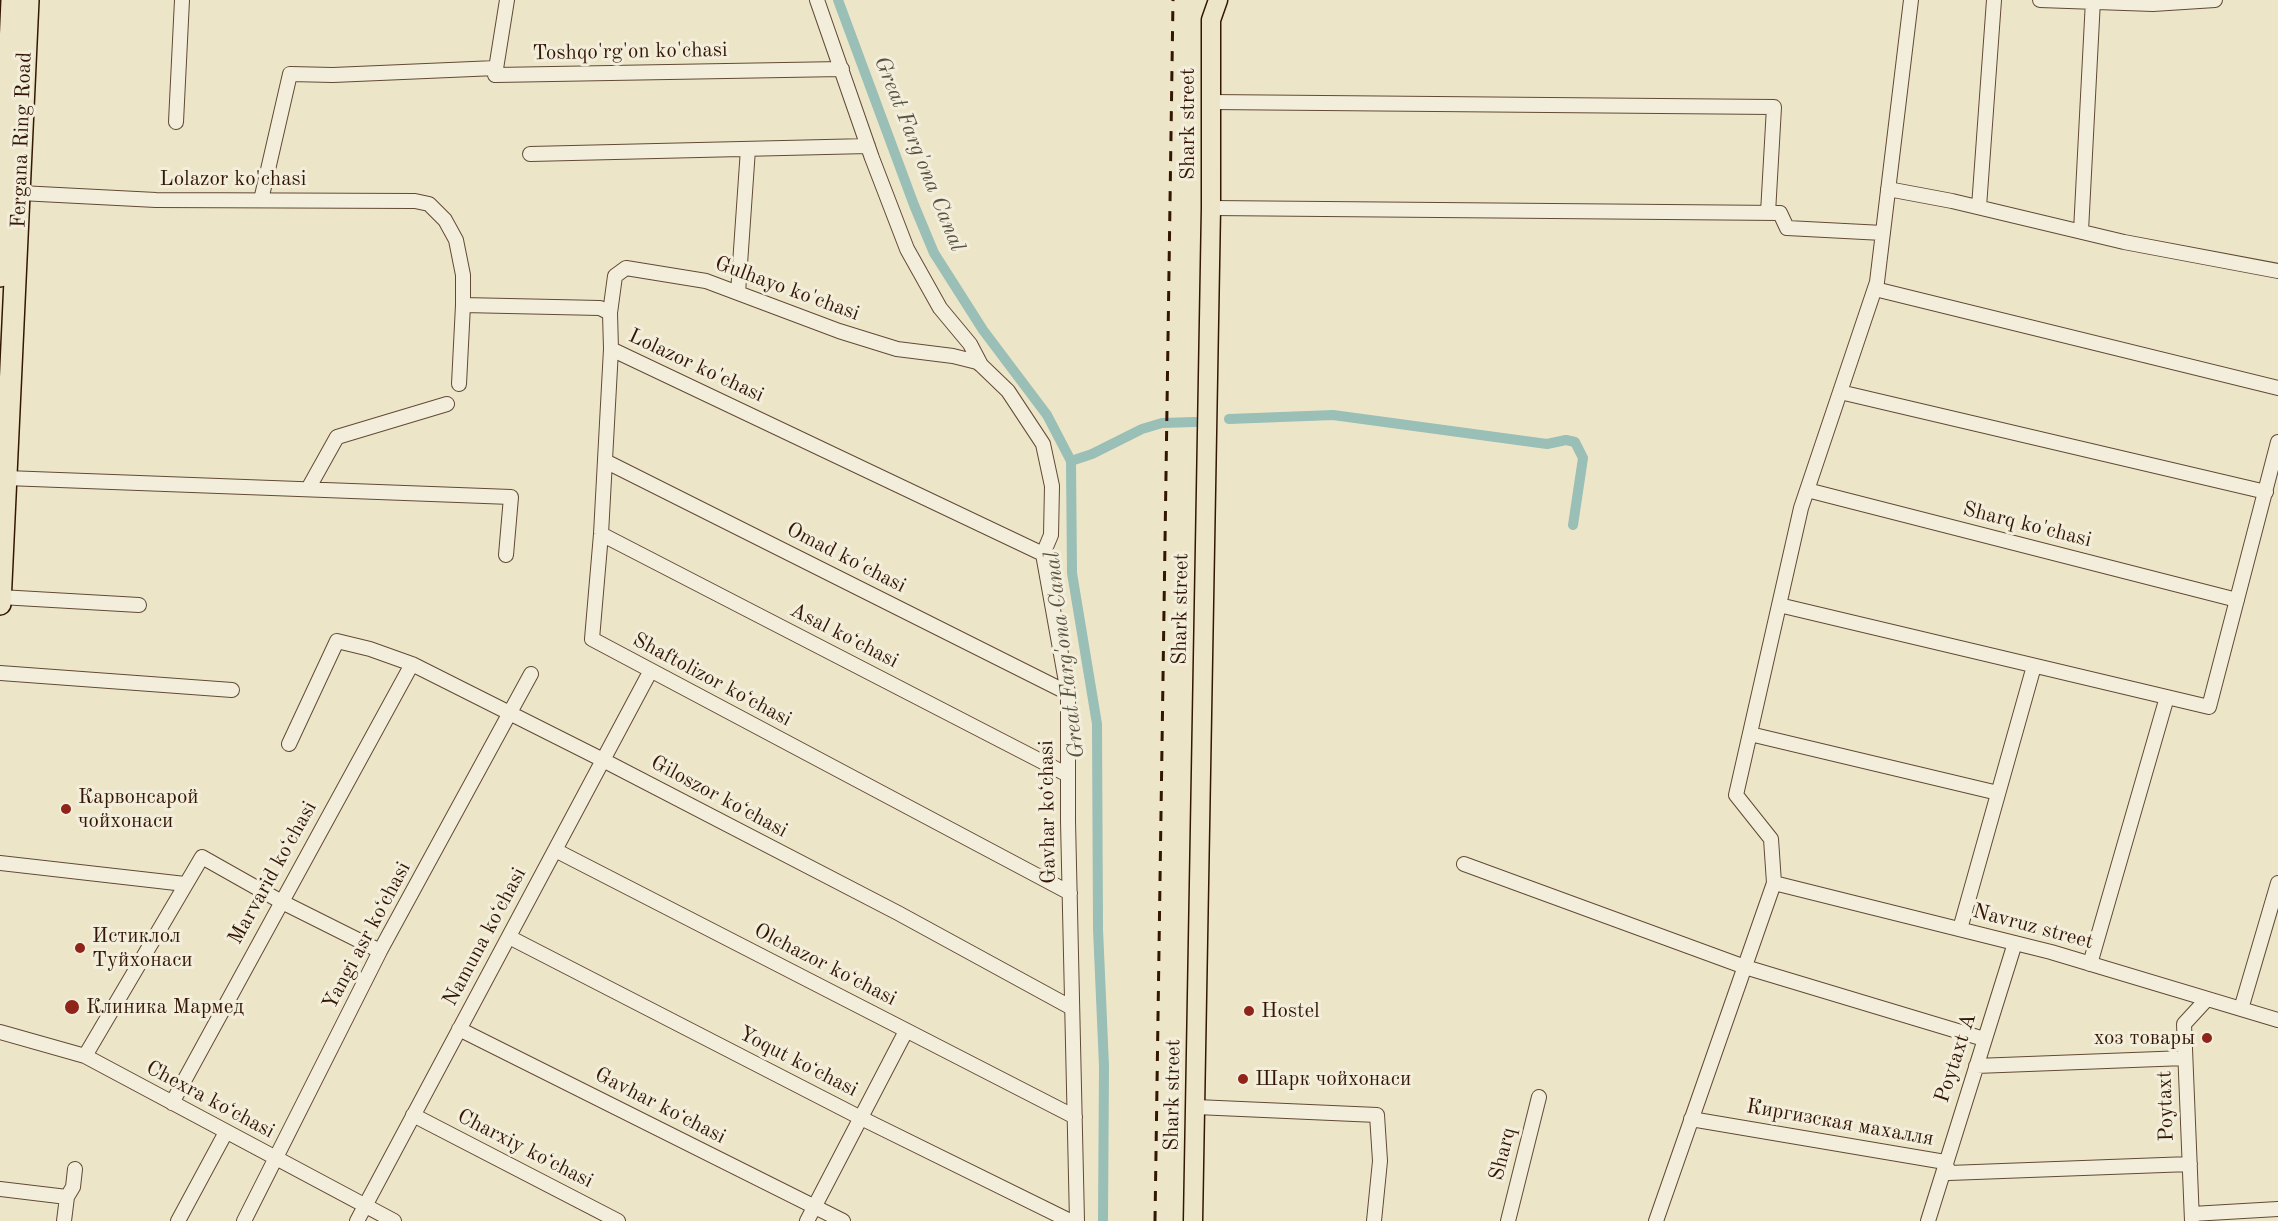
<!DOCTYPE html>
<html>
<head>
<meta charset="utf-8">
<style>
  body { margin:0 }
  canvas { display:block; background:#ede5c8 }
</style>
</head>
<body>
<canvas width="2278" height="1221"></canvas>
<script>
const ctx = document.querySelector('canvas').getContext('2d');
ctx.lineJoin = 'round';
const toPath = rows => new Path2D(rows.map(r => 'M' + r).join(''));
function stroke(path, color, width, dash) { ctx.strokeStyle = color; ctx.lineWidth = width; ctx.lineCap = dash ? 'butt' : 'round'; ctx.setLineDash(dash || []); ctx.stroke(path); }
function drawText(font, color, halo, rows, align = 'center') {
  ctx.font = font + ' "Old Standard TT",serif'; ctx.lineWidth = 6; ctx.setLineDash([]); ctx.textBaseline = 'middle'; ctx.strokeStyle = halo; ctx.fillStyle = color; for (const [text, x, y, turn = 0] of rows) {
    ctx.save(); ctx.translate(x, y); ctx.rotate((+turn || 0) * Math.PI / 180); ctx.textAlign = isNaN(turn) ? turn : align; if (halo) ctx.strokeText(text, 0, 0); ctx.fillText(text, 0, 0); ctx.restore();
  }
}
const canal = toPath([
  [838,0,914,205,934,253,983,330,1047,415,1071,461,1072,573,1097,724,1098,929,1104,1066,1103,1221],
  [1229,419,1333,415,1547,444,1566,440,1575,442,1583,458,1573,525],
  [1071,461,1092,454,1142,429,1162,423,1195,422]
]);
const minor = toPath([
  [507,0,495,75,842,69],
  [817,0,872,158,907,249,940,308,970,344,981,365,1008,391,1043,444,1052,486,1051,535,1043,554,1068,693,1068,821,1077,1221],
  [2040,0,2153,4,2215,0],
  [1210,102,1774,107,1768,213],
  [176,122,182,0],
  [530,154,868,146],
  [1888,189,1952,201,2124,242,2278,271],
  [20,193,156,200,415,201,429,204,445,220,456,240,463,275,463,305,600,308,610,313,611,349,1043,554],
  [261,200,290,74,333,75,496,68],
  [1979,207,1994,0],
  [1211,208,1780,213,1787,228,1883,233],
  [2081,231,2093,0],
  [1875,289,2278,388],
  [738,293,748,149],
  [610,313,615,276,626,268,706,281,839,331,897,349,953,356,977,362,981,365],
  [611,349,601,534,592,639,1070,893],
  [459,384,463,305],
  [1840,392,2266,492],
  [605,461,1068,693],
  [6,478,511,497,506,555],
  [308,489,337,437,447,404],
  [1807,490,2237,600],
  [601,534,1068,775],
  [0,597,139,605],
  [1779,605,2209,707,2278,442],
  [0,673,232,690],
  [1750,734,1998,793],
  [289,744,337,641,370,649,412,664,601,759,898,913,1072,1008],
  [555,850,1075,1117],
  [0,863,185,884],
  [1464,864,1745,967,1984,1039],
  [1774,883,2051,952,2278,1020],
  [1960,929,2034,666],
  [509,937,861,1118,1070,1221],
  [2090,964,2167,697],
  [2241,1009,2278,883],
  [459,1029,843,1221],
  [0,1032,85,1056,394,1221],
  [85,1056,202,857,280,901,380,951],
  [1976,1066,2185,1058],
  [172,1103,412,664],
  [1196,1107,1377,1115,1380,1161,1374,1221],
  [413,1115,618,1221],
  [1691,1119,1945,1162,1949,1173,2190,1164],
  [0,1189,67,1197,64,1221],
  [67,1197,73,1187,75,1169],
  [2192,1214,2278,1209],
  [178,1221,226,1132],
  [244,1221,380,951,531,674],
  [357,1221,650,672],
  [807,1221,906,1031],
  [1508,1221,1539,1097],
  [1656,1221,1774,883,1771,839,1736,795,1801,508,1877,282,1911,0],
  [1928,1221,2015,943],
  [2192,1221,2184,1024,2207,999]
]);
const major = toPath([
  [1193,1221,1211,208,1211,20,1218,0]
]);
const highway = toPath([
  [0,276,12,0],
  [0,604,28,0]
]);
const rail = toPath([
  [1155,1221,1173,0]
]);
const markers = [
  [66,809,6,"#8f2418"],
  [80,948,6,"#8f2418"],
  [72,1007,8,"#8f2418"],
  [1249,1011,6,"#8f2418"],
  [2207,1038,6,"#8f2418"],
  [1243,1079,6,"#8f2418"]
];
const streetNames = [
  ["Toshqo'rg'on ko'chasi",630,52,-1],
  ["Shark street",1188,124,-90],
  ["Fergana Ring Road",22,140,-88],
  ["Lolazor ko'chasi",233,179],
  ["Gulhayo ko'chasi",787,289,20],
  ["Lolazor ko'chasi",696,366,25],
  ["Sharq ko'chasi",2027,525,14],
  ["Omad ko'chasi",846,558,27],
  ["Shark street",1181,609,-89],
  ["Asal koʻchasi",844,636,27],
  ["Shaftolizor koʻchasi",712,680,28],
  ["Giloszor koʻchasi",719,797,28],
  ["Gavhar koʻchasi",1048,812,-91],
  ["Marvarid koʻchasi",273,873,-61],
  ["Navruz street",2033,927,15],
  ["Yangi asr koʻchasi",367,936,-62],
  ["Namuna koʻchasi",485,937,-62],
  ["Olchazor koʻchasi",825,965,27],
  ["Poytaxt A",1956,1058,-72],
  ["Yoqut koʻchasi",798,1062,27],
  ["Shark street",1173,1095,-89],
  ["Chexra koʻchasi",210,1100,28],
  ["Gavhar koʻchasi",660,1106,27],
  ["Poytaxt",2166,1106,-92],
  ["Киргизская махалля",1840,1123,10],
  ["Charxiy koʻchasi",525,1149,27],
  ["Sharq",1503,1154,-76]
];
const poiNames = [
  ["Карвонсарой",78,797],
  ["чойхонаси",78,821],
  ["Истиклол",92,936],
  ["Туйхонаси",92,960],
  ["Клиника Мармед",86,1007],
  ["Hostel",1261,1011],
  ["хоз товары",2195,1038,"right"],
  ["Шарк чойхонаси",1255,1079]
];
const waterNames = [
  ["Great Farg'ona Canal",919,154,68],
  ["Great Farg'ona Canal",1065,655,-97]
];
stroke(canal, '#99bfb6', 10);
stroke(minor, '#624a35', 16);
stroke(major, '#331704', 21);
stroke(highway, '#331704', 24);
stroke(minor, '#f3eedb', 14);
stroke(major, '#ede5c8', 18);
stroke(highway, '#ede5c8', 21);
stroke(rail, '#331704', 3, [10, 10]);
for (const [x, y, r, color] of markers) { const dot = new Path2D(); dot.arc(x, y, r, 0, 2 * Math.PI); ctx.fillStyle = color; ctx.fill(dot); stroke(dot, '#f3eedb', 2); }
drawText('21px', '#331704', '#f3eedb', streetNames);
drawText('21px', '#331704', '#f3eedb', poiNames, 'left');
drawText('italic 22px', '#575242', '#f3eedb', waterNames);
</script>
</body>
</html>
